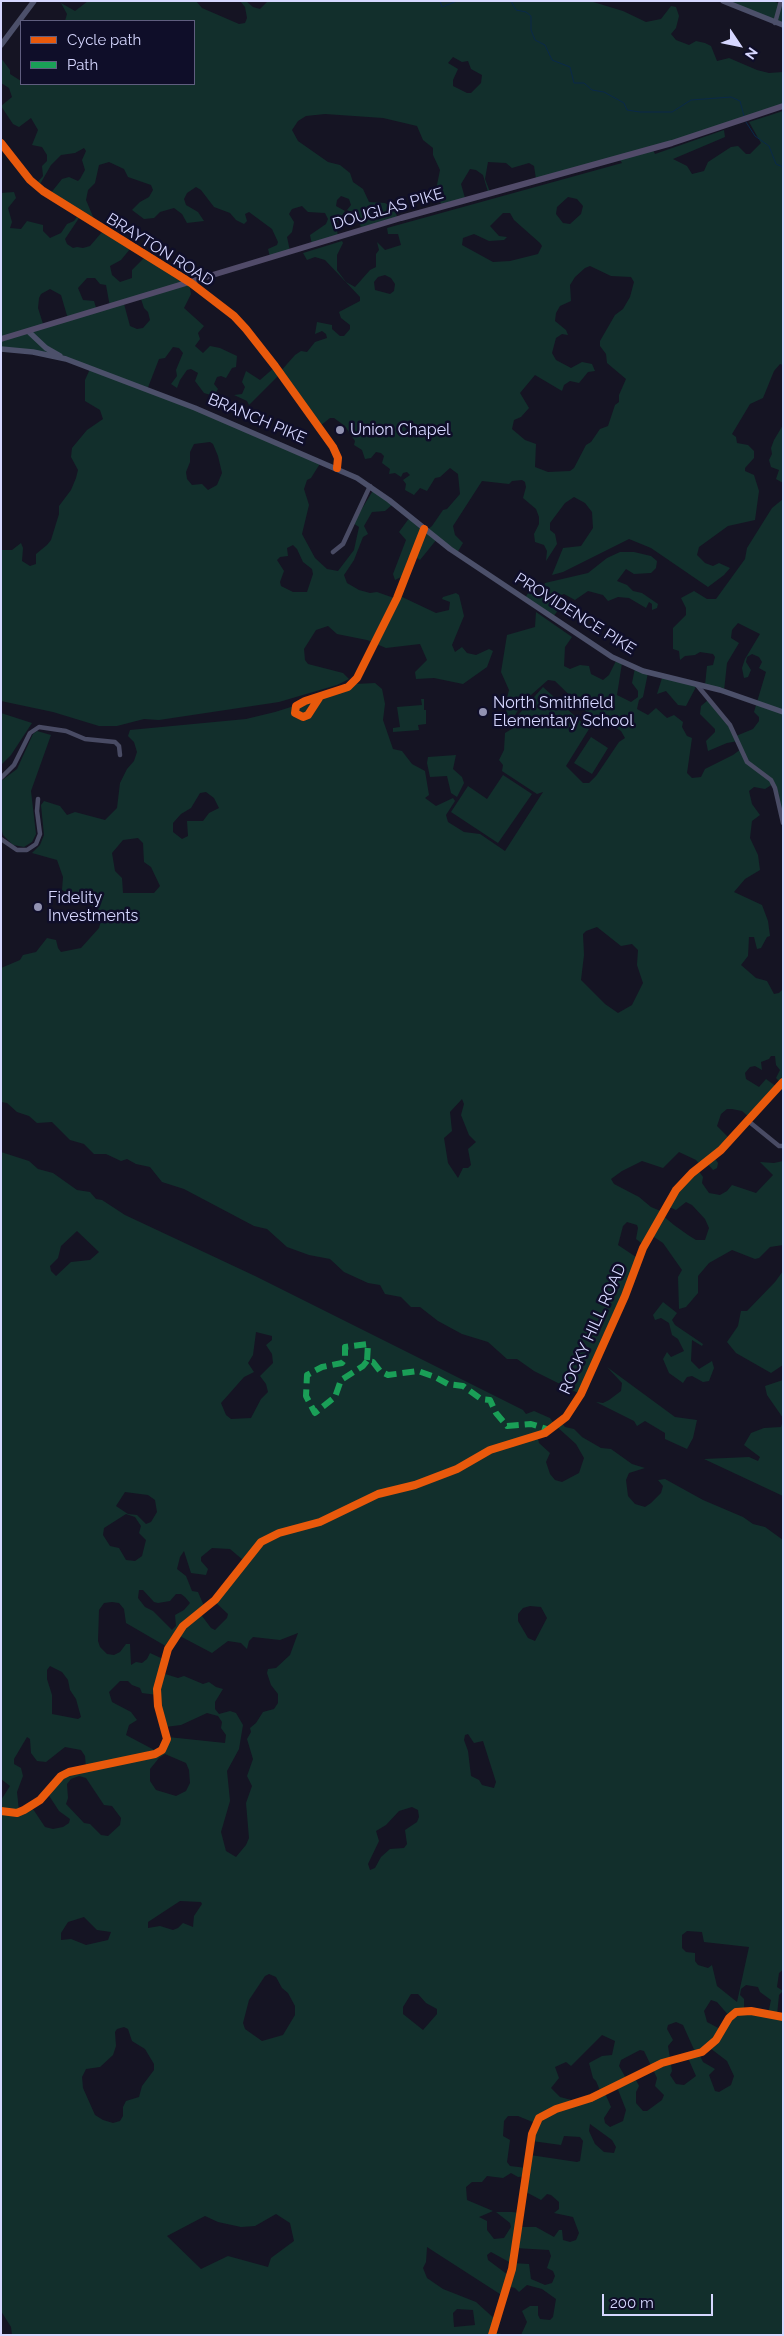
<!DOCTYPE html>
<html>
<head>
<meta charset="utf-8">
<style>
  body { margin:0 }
  #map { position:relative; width:784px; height:2336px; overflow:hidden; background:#151423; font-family:Raleway,sans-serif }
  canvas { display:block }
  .frame { position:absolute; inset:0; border:2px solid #d6d7ff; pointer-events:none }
  .legend { position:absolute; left:20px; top:20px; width:175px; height:65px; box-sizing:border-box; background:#0f0e29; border:1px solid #5f5e7f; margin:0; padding:6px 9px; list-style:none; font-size:15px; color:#d6d7ff }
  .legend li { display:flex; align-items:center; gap:10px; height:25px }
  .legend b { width:25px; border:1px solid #5f5e7f }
  .north { position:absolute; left:714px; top:20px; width:50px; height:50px; -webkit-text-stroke:4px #0f0e29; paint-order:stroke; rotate:124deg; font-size:14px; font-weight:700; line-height:20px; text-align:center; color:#d6d7ff }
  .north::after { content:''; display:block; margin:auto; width:18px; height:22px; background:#d6d7ff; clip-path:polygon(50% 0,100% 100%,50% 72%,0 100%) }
  .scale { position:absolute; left:602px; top:2294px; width:111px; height:22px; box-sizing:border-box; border:2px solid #d6d7ff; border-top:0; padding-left:6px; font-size:15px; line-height:18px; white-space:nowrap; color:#d6d7ff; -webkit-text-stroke:4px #0f0e29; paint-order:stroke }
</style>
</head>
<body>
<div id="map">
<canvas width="784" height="2336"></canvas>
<div class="frame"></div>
<ul class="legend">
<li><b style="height:6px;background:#e8590c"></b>Cycle path</li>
<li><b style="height:6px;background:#1a9f57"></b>Path</li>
</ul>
<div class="north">N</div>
<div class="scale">200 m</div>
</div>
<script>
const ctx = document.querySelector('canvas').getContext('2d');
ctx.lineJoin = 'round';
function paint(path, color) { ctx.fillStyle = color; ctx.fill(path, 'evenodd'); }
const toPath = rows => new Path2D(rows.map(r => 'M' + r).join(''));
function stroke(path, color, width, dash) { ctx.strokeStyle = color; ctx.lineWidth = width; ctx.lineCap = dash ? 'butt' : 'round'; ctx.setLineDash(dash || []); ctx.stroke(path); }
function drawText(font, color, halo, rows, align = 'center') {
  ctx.font = font + ' Raleway,sans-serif'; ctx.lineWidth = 5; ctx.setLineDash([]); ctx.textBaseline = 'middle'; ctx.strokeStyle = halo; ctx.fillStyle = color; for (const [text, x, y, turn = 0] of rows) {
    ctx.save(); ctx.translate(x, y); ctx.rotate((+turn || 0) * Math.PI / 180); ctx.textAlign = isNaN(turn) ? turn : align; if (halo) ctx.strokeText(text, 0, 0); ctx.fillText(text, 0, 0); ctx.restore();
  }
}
const green = toPath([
  [88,1,196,1,202,8,239,24,245,23,247,18,245,7,240,1,246,1,253,7,260,9,268,1,590,1,623,11,646,22,661,19,671,6,676,7,679,16,676,28,671,34,676,40,689,45,696,41,705,43,711,46,717,61,729,58,757,70,769,73,783,72,783,106,653,150,655,154,724,130,725,137,673,159,687,166,692,174,704,171,708,162,731,147,738,146,746,154,750,154,761,143,749,122,783,111,783,365,780,364,774,371,763,398,750,404,732,434,736,437,737,443,748,445,754,451,754,458,745,468,745,471,754,475,759,491,755,520,728,526,699,547,697,555,705,563,713,566,719,563,730,568,724,575,708,587,651,548,629,539,563,572,552,575,563,548,581,546,593,528,592,512,585,503,574,497,565,503,550,523,550,530,555,534,557,544,546,561,547,551,544,545,535,542,534,534,539,524,539,517,536,509,523,498,526,487,525,482,522,480,512,481,509,484,482,481,453,526,455,535,463,543,457,553,437,539,420,560,414,556,408,558,403,576,395,580,393,574,406,540,399,532,410,517,427,530,432,526,443,510,447,509,460,494,458,474,450,468,440,477,435,478,427,491,420,488,414,495,405,490,406,484,403,480,410,475,407,472,403,473,401,477,395,473,389,474,390,469,382,463,384,456,381,453,376,452,371,458,365,459,362,450,354,445,355,441,345,426,334,418,330,418,320,426,281,373,249,405,247,401,234,395,242,394,245,387,242,382,246,371,260,380,275,367,280,372,295,355,301,351,307,352,315,342,327,338,326,334,322,331,315,334,317,322,332,325,332,329,340,336,344,336,350,329,350,325,341,318,339,312,360,301,360,297,325,260,315,257,307,260,303,253,342,241,343,243,337,255,337,270,346,282,355,287,370,270,376,267,376,254,379,250,377,242,385,250,401,245,398,234,388,234,387,228,622,163,620,160,536,179,534,166,529,163,512,168,506,163,488,162,485,179,490,192,488,192,483,175,476,170,470,169,461,184,465,198,441,204,436,190,440,170,433,155,433,148,423,140,417,126,383,118,325,114,306,116,298,121,292,130,298,141,328,162,340,165,350,173,353,182,363,189,369,202,385,203,395,209,397,217,361,228,357,214,347,210,351,205,349,199,341,196,337,200,336,206,345,211,336,224,338,236,312,245,310,235,326,224,328,219,325,213,308,212,302,206,292,209,289,214,294,222,292,232,287,237,290,251,270,257,268,249,277,245,278,242,272,229,249,212,245,214,247,221,244,224,236,220,230,213,214,207,201,190,196,187,187,193,184,199,186,205,198,212,204,221,187,223,182,214,174,208,160,212,154,218,144,219,132,210,140,202,149,197,153,190,151,185,128,177,124,169,109,162,99,165,95,183,88,190,86,200,94,219,93,222,50,194,62,179,69,177,78,181,80,179,85,170,82,160,86,151,84,148,75,153,61,155,51,165,39,186,36,184,43,176,42,166,47,161,47,155,42,147,32,145,38,130,31,118,19,127,13,124,1,106,12,97,9,88,1,83,1,58,10,70,10,74,21,81,21,84,194,84,194,21,65,21,67,14,61,3,75,11],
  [453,57,462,62,468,61,471,69,482,75,481,83,471,93,467,93,453,86,453,80,458,69,448,63],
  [568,197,577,199,583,206,581,214,570,224,563,223,556,214,557,207],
  [503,213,510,213,514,220,540,243,542,246,538,254,510,261,493,262,462,245,463,238,474,234,489,241,504,240,507,237,499,236,490,226],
  [590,266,611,276,631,277,634,282,630,297,623,309,615,315,600,341,600,346,606,354,607,363,626,379,619,395,619,402,615,405,608,426,600,429,591,442,586,445,574,468,570,471,548,472,535,467,536,444,525,440,512,429,514,420,521,417,529,408,520,393,535,375,562,391,564,385,570,381,579,383,588,372,595,371,592,364,582,362,571,368,556,360,552,353,556,338,562,334,568,335,566,330,555,321,556,313,560,306,571,301,570,285,575,277,585,268],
  [385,275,391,278,395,284,394,291,390,294,375,290,374,282,378,277],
  [722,1,773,1,780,4,783,1,783,25],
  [14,192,16,198,8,208,12,222,10,228,21,229,27,221,43,225,43,231,50,238,61,233,67,224,74,221,77,217,79,218,65,239,67,244,73,248,77,247,83,248,90,246,102,232,130,249,121,260,110,266,112,275,120,282,132,278,132,270,146,256,189,283,191,294,184,308,204,326,198,333,200,339,195,346,203,353,210,346,220,348,237,356,236,367,232,368,226,378,221,376,217,377,214,384,218,389,214,396,204,393,195,381,198,373,191,369,187,370,180,380,177,388,171,384,177,376,176,370,183,353,179,348,173,347,165,358,159,359,147,390,321,462,311,478,307,480,304,489,309,505,302,534,315,558,327,569,338,571,354,550,359,527,353,523,374,489,393,504,385,511,372,512,364,526,368,534,363,537,354,560,344,575,347,583,359,590,370,593,377,592,394,598,400,596,436,613,449,610,450,602,442,599,443,597,456,593,459,595,464,616,452,645,455,652,462,647,467,653,476,655,489,649,493,651,487,667,463,684,434,678,416,679,415,672,427,660,420,644,386,648,367,640,337,634,328,626,316,630,304,649,305,660,308,664,343,673,349,679,337,685,279,702,159,720,144,719,117,726,99,726,53,712,1,701,1,550,12,550,21,543,23,548,22,561,30,566,36,564,36,554,47,545,51,540,59,514,59,506,71,490,76,478,78,470,71,457,72,448,87,430,103,419,100,410,85,401,85,380,90,369,64,358,1,350,1,193],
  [87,278,95,278,100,284,106,285,110,307,97,311,94,301,83,300,78,288],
  [50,289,61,295,68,319,44,327,38,308,39,298,41,294],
  [141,299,144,308,148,312,150,320,143,328,137,329,130,326,124,304],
  [210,442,213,444,218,456,222,473,217,485,208,490,202,484,192,485,187,479,186,472,190,462,190,452,194,444],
  [293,545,297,549,303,562,312,569,313,574,307,592,293,592,281,586,280,582,284,571,277,560,280,557,288,556,287,548],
  [783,425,783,483,776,479,779,470,771,467,769,460,772,454,771,448,774,440],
  [783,499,783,810,780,811,779,794,773,784,765,789,754,787,749,791,752,804,760,815,752,821,750,838,758,855,760,870,745,879,734,892,762,905,768,921,770,936,767,937,761,948,757,949,754,937,749,937,748,956,741,965,756,978,767,981,774,994,779,993,783,989,783,1091,779,1088,781,1083,776,1078,780,1070,776,1065,775,1056,771,1056,769,1059,761,1062,762,1070,755,1066,750,1067,745,1073,746,1079,759,1087,766,1079,777,1087,750,1118,742,1111,732,1109,727,1109,721,1114,717,1126,730,1139,714,1157,718,1163,717,1168,713,1170,707,1163,701,1166,696,1160,679,1152,663,1168,642,1161,622,1171,611,1179,614,1184,639,1197,651,1207,663,1212,662,1215,674,1225,688,1235,696,1240,705,1240,709,1228,705,1219,692,1205,686,1202,676,1210,667,1206,677,1189,698,1170,703,1177,702,1183,709,1193,720,1195,727,1191,732,1185,756,1193,773,1175,760,1162,774,1163,783,1161,783,1245,770,1247,759,1258,755,1259,732,1250,709,1263,698,1276,698,1293,686,1307,679,1309,678,1277,682,1270,663,1243,651,1235,644,1245,636,1239,638,1228,637,1225,627,1222,623,1226,618,1245,639,1259,580,1394,534,1371,517,1359,507,1359,488,1342,462,1334,438,1321,420,1307,411,1307,401,1297,385,1294,380,1285,368,1283,344,1272,330,1259,309,1255,287,1247,267,1229,254,1226,184,1189,162,1182,150,1167,136,1164,127,1159,121,1161,106,1154,94,1154,84,1144,70,1140,52,1122,37,1123,29,1116,17,1112,7,1103,1,1102,1,968,20,960,23,955,36,952,47,938,56,940,58,948,61,952,81,948,99,928,102,917,101,911,62,890,63,877,57,860,32,853,40,845,44,835,41,805,44,801,60,806,67,815,75,812,105,820,117,808,120,783,127,769,134,761,137,752,134,742,128,736,130,730,246,719,275,712,348,689,355,684,375,683,382,689,385,704,383,720,393,749,402,751,412,764,425,771,429,795,425,798,436,806,453,798,455,801,446,815,448,822,464,832,480,834,505,851,543,792,537,794,502,771,503,765,499,760,504,750,505,733,515,727,511,723,543,687,589,729,566,766,583,783,589,783,596,776,619,742,625,738,621,731,603,720,593,718,555,681,548,680,523,702,512,720,507,722,506,702,509,690,501,672,507,635,535,627,536,612,572,637,565,647,564,666,570,669,580,665,589,666,591,674,603,680,609,675,617,659,622,663,617,695,631,702,638,697,638,691,632,683,635,668,648,673,643,697,639,700,637,709,648,715,656,708,667,718,674,715,683,722,682,727,687,736,692,738,687,773,692,778,701,777,705,769,733,755,741,749,738,741,727,743,708,751,706,741,715,732,715,729,700,714,701,706,708,700,736,736,753,729,759,721,759,717,754,712,766,672,759,668,762,662,759,657,752,654,747,657,746,662,751,670,748,677,744,678,742,668,745,659,760,634,738,623,732,630,731,638,739,643,727,663,724,691,705,685,707,666,713,665,715,657,713,654,700,652,695,655,685,656,680,660,679,651,673,649,673,628,686,615,686,608,681,598,694,591,707,599,716,599,745,559,747,548,772,508],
  [206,792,214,798,219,808,209,813,203,821,187,821,188,836,182,839,173,832,173,823,181,814,191,808,200,793],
  [138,838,143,843,144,862,151,867,160,886,154,893,123,893,122,878,115,871,112,853,123,840],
  [597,927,621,946,632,944,638,950,637,965,643,983,632,1005,618,1013,605,1004,581,980,584,955,583,934,586,931],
  [462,1099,464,1104,461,1115,469,1135,476,1142,468,1149,471,1165,468,1168,463,1168,458,1178,448,1163,444,1138,452,1131,450,1112],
  [620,552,634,552,651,556,657,561,656,568,651,573,634,574,626,569,617,581,627,585,633,591,642,593,658,604,657,608,652,610,652,604,649,602,646,608,629,598,618,597,608,601,603,595,588,591,575,600,564,594,558,596,554,604,559,609,553,617,525,598,530,590,539,593,545,583,588,573,607,558],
  [662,678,697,685,686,706,678,705,666,691,657,694],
  [421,699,424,699,424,710,426,710,426,724,418,725,419,730,393,732,393,728,400,727,397,707,422,705],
  [1,713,32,723,11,755,1,765],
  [37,731,51,735,31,791,36,834,32,842,24,847,13,845,3,835,1,828,1,781,17,769,33,734],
  [591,737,608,748,592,774,574,763],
  [456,755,453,769,462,777,464,783,457,797,451,793,447,776,430,777,427,763,428,757],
  [503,775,532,794,498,843,451,812,468,786,487,799],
  [1,1152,29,1161,38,1169,53,1173,77,1190,90,1192,96,1199,102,1200,125,1215,255,1276,523,1410,526,1414,534,1411,550,1418,554,1424,560,1421,565,1427,574,1429,582,1437,601,1448,611,1449,632,1464,645,1468,629,1473,626,1480,628,1496,635,1504,645,1507,651,1503,661,1493,663,1486,658,1480,665,1479,703,1500,743,1517,753,1524,765,1527,783,1540,783,1970,779,1973,777,1987,783,1991,779,1995,777,2015,783,2017,783,2335,521,2335,527,2322,522,2311,530,2306,538,2306,538,2315,540,2319,550,2320,553,2317,556,2299,542,2289,527,2285,519,2292,515,2288,507,2286,503,2296,427,2247,426,2262,423,2268,427,2278,443,2289,476,2302,497,2321,494,2332,505,2335,12,2335,11,2327,1,2311,1,1800,10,1786,1,1779],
  [77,1231,99,1252,90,1260,71,1262,56,1276,51,1271,50,1266,58,1258,61,1246],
  [256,1332,272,1336,272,1340,266,1345,272,1354,273,1363,260,1376,266,1384,268,1392,261,1399,251,1418,231,1419,226,1415,221,1403,244,1377,254,1372,248,1363,253,1355],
  [555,1425,576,1444,584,1458,579,1473,562,1482,555,1480,550,1474,546,1462,550,1453,539,1443,537,1434],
  [125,1492,148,1495,155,1500,157,1512,151,1522,146,1524,137,1515,128,1514,116,1506],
  [126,1514,135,1517,141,1526,139,1533,146,1540,142,1556,135,1561,126,1560,119,1548,110,1546,103,1535,104,1528],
  [212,1548,230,1549,243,1560,212,1599,228,1614,227,1618,215,1630,211,1628,199,1612,204,1606,198,1592,192,1591,186,1576,177,1569,180,1557,184,1551,191,1573,206,1575,208,1569,201,1561,201,1557],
  [139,1590,143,1590,154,1602,158,1603,170,1601,176,1594,181,1594,185,1597,190,1603,184,1610,175,1615,176,1626,172,1630,153,1611,145,1607,138,1598],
  [112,1602,119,1603,124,1609,126,1623,169,1648,178,1635,212,1653,228,1641,241,1643,247,1649,249,1641,253,1637,280,1640,298,1633,290,1655,276,1668,268,1669,267,1673,271,1685,278,1694,278,1703,274,1709,263,1712,256,1723,250,1728,251,1732,247,1739,253,1759,247,1776,252,1786,246,1803,249,1838,246,1845,236,1857,226,1851,221,1832,230,1801,227,1771,239,1749,243,1725,236,1713,230,1711,219,1714,215,1709,215,1702,223,1689,216,1687,209,1682,203,1684,184,1676,178,1678,162,1673,163,1659,150,1653,147,1659,142,1663,136,1662,131,1665,130,1644,126,1644,120,1652,114,1655,107,1654,100,1647,98,1641,99,1610,104,1603],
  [530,1606,541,1607,547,1618,535,1641,528,1638,518,1621,518,1614,523,1608],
  [50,1666,62,1672,68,1680,70,1690,76,1699,81,1717,78,1719,52,1714,52,1695,47,1679,47,1670],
  [120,1681,128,1681,132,1685,140,1688,142,1693,157,1695,165,1727,181,1725,207,1713,218,1716,222,1722,221,1728,226,1735,225,1743,168,1737,158,1752,126,1735,129,1725,137,1720,131,1712,112,1702,109,1692],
  [468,1734,474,1743,483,1741,496,1782,494,1788,482,1785,479,1780,471,1776,468,1751,464,1740,465,1735],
  [27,1737,30,1739,31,1753,37,1761,46,1762,65,1747,81,1750,85,1756,86,1768,61,1777,48,1794,59,1811,70,1819,69,1823,63,1827,53,1829,45,1827,31,1806,19,1811,17,1792,23,1776,21,1768,14,1764,14,1759],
  [165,1754,186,1763,189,1770,190,1783,186,1791,176,1796,156,1790,150,1781,150,1769,159,1758],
  [79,1776,86,1778,104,1805,112,1806,121,1818,120,1825,108,1836,101,1835,90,1824,84,1823,66,1804,68,1798,67,1784,71,1779],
  [412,1807,418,1810,419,1817,417,1822,405,1830,407,1844,404,1848,390,1849,381,1857,375,1868,370,1870,368,1864,379,1841,376,1831,386,1825,399,1811],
  [180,1901,201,1902,202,1904,194,1916,193,1927,183,1923,178,1928,173,1930,160,1926,148,1928,148,1922],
  [84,1917,97,1930,111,1932,108,1940,86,1945,71,1939,61,1940,61,1933,68,1922],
  [687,1931,702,1932,704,1942,749,1947,737,2002,717,1986,712,1965,708,1968,698,1965,695,1961,695,1953,686,1952,682,1948,682,1935],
  [269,1974,276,1977,282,1988,288,1993,295,2006,295,2015,283,2035,262,2041,245,2029,243,2023,249,2000,265,1976],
  [746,1985,758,1987,760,1992,771,2000,768,2014,744,2011,744,1999,740,1995,741,1989],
  [411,1994,418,1994,426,2003,437,2009,437,2014,423,2030,403,2014,403,2007],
  [711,2000,717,2002,730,2017,722,2030,707,2022,706,2018,704,2011],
  [676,2022,683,2025,696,2054,688,2058,696,2076,684,2085,676,2084,670,2075,672,2071,668,2046,673,2040,667,2029,668,2025],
  [124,2027,128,2029,132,2041,145,2049,154,2064,154,2070,142,2086,139,2097,126,2101,123,2107,123,2116,120,2121,113,2123,103,2120,95,2115,83,2088,82,2077,86,2069,100,2067,113,2055,116,2046,115,2032,117,2029],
  [602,2035,615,2041,612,2055,602,2056,589,2063,593,2078,596,2081,601,2093,575,2101,560,2097,551,2088,559,2078,555,2067,566,2062,571,2066],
  [710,2048,727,2061,734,2076,731,2085,719,2092,715,2091,709,2075,715,2069,703,2062,699,2054],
  [640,2050,644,2051,657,2078,655,2086,664,2095,662,2100,647,2111,643,2111,636,2103,636,2092,639,2086,635,2078,627,2080,619,2066,621,2060],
  [617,2087,626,2110,623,2121,610,2127,605,2123,604,2118,611,2107,605,2093],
  [508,2116,518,2116,535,2123,532,2141,561,2145,564,2136,580,2137,583,2141,580,2161,577,2162,530,2155,527,2168,510,2166,507,2162,510,2140,503,2136,504,2121],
  [590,2124,612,2140,616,2147,614,2153,604,2152,595,2144,589,2131],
  [511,2173,518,2177,527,2176,526,2192,541,2200,547,2194,551,2195,559,2202,559,2209,554,2213,573,2217,579,2233,576,2240,570,2242,563,2240,562,2230,559,2230,554,2237,536,2227,519,2227,520,2213,512,2212,496,2212,510,2223,511,2227,504,2238,494,2239,487,2230,487,2221,479,2217,493,2211,467,2200,466,2187,472,2182,482,2182,487,2176,503,2178],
  [276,2214,290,2223,294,2241,271,2258,268,2267,228,2256,201,2269,167,2236,205,2216,218,2222,241,2227,255,2226],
  [515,2248,549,2250,551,2256,547,2268,553,2271,555,2276,552,2283,545,2285,531,2279,529,2264,512,2263],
  [491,2252,511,2263,508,2275,488,2260,487,2255],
  [457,2309,473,2310,475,2325,454,2327,453,2313],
  [783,1271,783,1365,771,1373,736,1353,727,1342,738,1326,741,1311,747,1311,775,1282],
  [663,1302,677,1313,672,1320,675,1325,703,1344,702,1346,692,1340,691,1361,699,1369,712,1361,714,1368,709,1381,703,1382,692,1376,687,1377,683,1383,669,1373,663,1359,667,1352,671,1357,684,1351,678,1339,672,1335,669,1323,661,1318,655,1320,653,1315],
  [607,1367,675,1417,697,1420,693,1438,687,1449,665,1439,665,1433,645,1421,637,1426,634,1421,596,1402,603,1403,609,1400,621,1391,622,1383],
  [783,1380,783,1418,767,1395,765,1386],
  [783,1420,783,1496,704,1459,749,1457,758,1461,760,1457,744,1445,751,1433,764,1428,781,1427]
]);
const stream = toPath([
  [440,1,442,7,457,1],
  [511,1,516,10,526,12,531,16,531,30,535,40,545,45,552,60,570,67,574,83,584,83,592,90,604,92,624,103,627,110,640,112,672,112,691,100,731,97,740,101,744,116],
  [746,122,755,136,769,146,776,164,783,167]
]);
const street = toPath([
  [775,23,781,1],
  [333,552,343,544,370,486],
  [697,685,730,725,747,762,771,780,775,788,783,823],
  [319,698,308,715,303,717,295,713,296,706,305,701,348,687,357,678,397,598,424,529],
  [1,778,14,765,30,733,39,727,66,731,85,739,115,742,119,746,120,755],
  [1,839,17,850,27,850,36,844,40,834,37,811,38,799],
  [747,1120,779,1146,783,1146],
  [1,1811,17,1813,24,1810,40,1800,61,1776,69,1772,155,1754,162,1750,167,1739,158,1706,157,1689,168,1649,183,1626,215,1600,261,1542,279,1533,320,1522,378,1494,415,1485,457,1469,490,1450,545,1433,566,1417,581,1394,625,1296,643,1248,676,1190,692,1173,721,1150,783,1082]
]);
const secondary = toPath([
  [723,1,783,25],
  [1,45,34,1],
  [1,143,30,180,43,191,191,283,234,316,246,329,275,366,333,447,338,458,337,468],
  [29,332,46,348,60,356],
  [1,349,33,352,66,359,195,408,357,478,389,500,450,549,612,657,643,671,720,690,783,712],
  [492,2335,512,2269,532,2134,539,2118,556,2109,591,2098,662,2063,702,2052,716,2040,729,2018,736,2012,751,2011,783,2017]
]);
const primary = toPath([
  [1,339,401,218,672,143,783,106]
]);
const quiet = toPath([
  [367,1361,363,1366,341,1380,335,1397,315,1413,306,1396,307,1375,322,1367,342,1363,345,1359,345,1347,368,1344,367,1361,373,1362,380,1371,388,1375,418,1371,435,1377,448,1384,463,1386,481,1399,490,1400,496,1413,507,1426,531,1424,550,1430]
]);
const cycleway = toPath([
  [1,143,30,180,43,191,191,283,234,316,246,329,275,366,333,447,338,458,337,468],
  [319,698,308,715,303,717,295,713,296,706,305,701,348,687,357,678,397,598,424,529],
  [1,1811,17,1813,24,1810,40,1800,61,1776,69,1772,155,1754,162,1750,167,1739,158,1706,157,1689,168,1649,183,1626,215,1600,261,1542,279,1533,320,1522,378,1494,415,1485,457,1469,490,1450,545,1433,566,1417,581,1394,625,1296,643,1248,676,1190,692,1173,721,1150,783,1082],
  [492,2335,512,2269,532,2134,539,2118,556,2109,591,2098,662,2063,702,2052,716,2040,729,2018,736,2012,751,2011,783,2017]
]);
const markers = [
  [340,430,5,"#9293b2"],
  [483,712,5,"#9293b2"],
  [38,907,5,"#9293b2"]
];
const streetNames = [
  ["DOUGLAS PIKE",388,209,-16],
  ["BRAYTON ROAD",160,250,32],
  ["BRANCH PIKE",257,419,23],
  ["PROVIDENCE PIKE",575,614,32],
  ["ROCKY HILL ROAD",593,1329,-66]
];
const poiNames = [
  ["Union Chapel",350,430],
  ["North Smithfield",493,703],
  ["Elementary School",493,721],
  ["Fidelity",48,898],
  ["Investments",48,916]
];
paint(green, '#122f2c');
stroke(stream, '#0a2949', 1);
stroke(street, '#494b64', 4.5);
stroke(secondary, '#4c506a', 5.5);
stroke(primary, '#514b69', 6);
stroke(quiet, '#1a9f57', 6, [12, 6]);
stroke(cycleway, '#e8590c', 8);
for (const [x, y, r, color] of markers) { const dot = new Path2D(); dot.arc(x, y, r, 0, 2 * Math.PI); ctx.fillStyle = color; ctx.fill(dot); stroke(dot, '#0f0e29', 2); }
drawText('16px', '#d6d7ff', '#0f0e29', streetNames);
drawText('16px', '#d6d7ff', '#0f0e29', poiNames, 'left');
</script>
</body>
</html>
